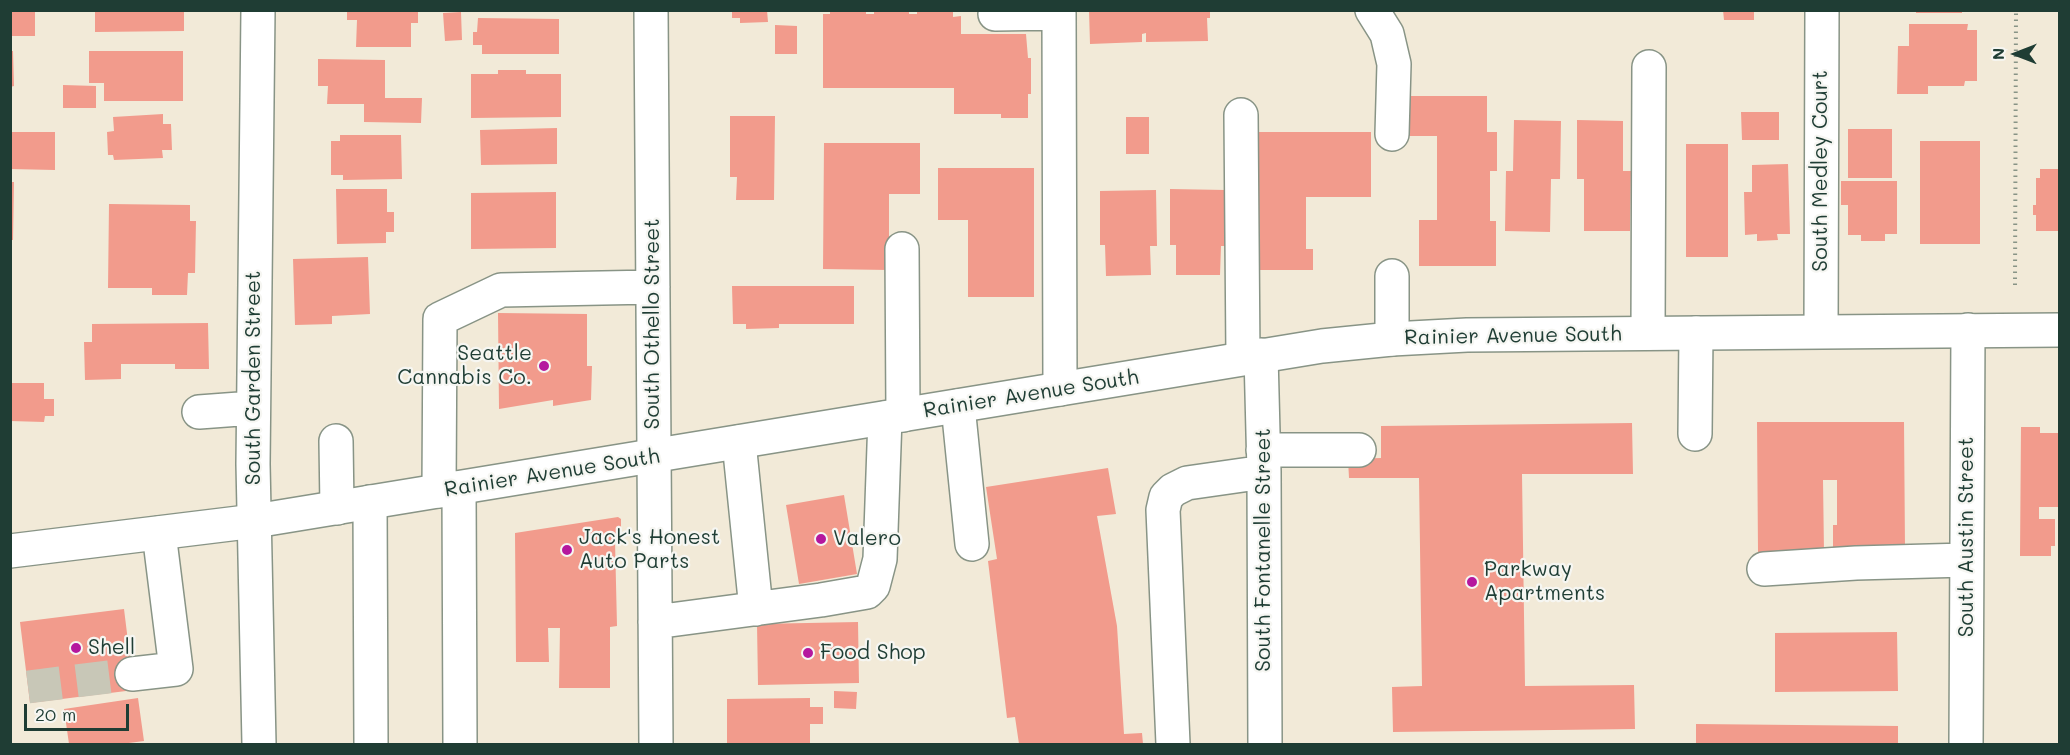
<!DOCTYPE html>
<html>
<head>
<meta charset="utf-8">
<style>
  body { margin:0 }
  #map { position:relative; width:2070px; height:755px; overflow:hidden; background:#f2ead8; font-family:Mali,sans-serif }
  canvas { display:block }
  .frame { position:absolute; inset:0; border:12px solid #1f3d34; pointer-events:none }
  .north { position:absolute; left:1986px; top:24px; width:60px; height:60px; -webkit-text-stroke:4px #f6f6f2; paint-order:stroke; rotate:270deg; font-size:16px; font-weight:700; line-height:24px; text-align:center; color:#1f3d34 }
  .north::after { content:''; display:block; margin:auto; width:21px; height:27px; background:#1f3d34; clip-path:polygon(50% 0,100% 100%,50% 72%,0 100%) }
  .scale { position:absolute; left:24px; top:704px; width:105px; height:27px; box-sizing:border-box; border:3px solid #1f3d34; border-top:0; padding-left:8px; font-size:18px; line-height:21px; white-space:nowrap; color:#1f3d34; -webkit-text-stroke:4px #f6f6f2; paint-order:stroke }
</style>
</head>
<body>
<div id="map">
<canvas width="2070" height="755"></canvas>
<div class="frame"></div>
<div class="north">N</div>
<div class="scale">20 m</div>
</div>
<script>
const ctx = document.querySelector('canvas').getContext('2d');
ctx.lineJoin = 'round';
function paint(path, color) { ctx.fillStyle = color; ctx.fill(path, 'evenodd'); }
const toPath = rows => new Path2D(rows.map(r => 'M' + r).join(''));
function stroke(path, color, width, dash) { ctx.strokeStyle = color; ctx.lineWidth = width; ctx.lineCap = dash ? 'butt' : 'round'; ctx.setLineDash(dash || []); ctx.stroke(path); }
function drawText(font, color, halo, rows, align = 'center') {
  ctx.font = font + ' Mali,sans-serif'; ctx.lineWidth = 4.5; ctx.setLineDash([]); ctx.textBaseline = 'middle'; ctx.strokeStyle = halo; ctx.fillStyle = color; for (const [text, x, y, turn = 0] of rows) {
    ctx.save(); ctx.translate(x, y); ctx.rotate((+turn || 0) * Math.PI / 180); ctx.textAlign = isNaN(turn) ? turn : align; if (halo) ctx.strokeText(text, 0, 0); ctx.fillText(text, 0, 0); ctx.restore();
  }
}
const building = toPath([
  [10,10,35,10,35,36,10,36],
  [95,10,184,10,184,31,95,32],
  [347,10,418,10,418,23,411,23,411,47,356,47,357,20,347,20],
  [732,10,767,10,768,22,740,23,740,18,732,18],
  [830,10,866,10,866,14,874,14,874,10,909,10,909,14,917,14,917,10,953,10,953,17,961,16,961,34,1026,34,1028,58,1031,58,1031,94,1028,94,1028,118,1001,118,1001,114,954,114,954,88,823,88,823,14,830,14],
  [1089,10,1210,10,1210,18,1207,18,1208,41,1146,42,1146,33,1142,34,1142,42,1090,44],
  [1723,10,1754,10,1754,20,1724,20],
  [1916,10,1962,10,1962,13,1916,13],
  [461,12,462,40,445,41,443,13],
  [478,18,559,19,559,54,482,54,482,45,473,45,473,32,477,32],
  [1909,24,1968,24,1967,30,1977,30,1977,81,1965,81,1964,86,1928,86,1928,94,1897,94,1898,46,1909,46],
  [775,25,797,26,797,54,775,54],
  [10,51,13,51,14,86,10,87],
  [89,51,183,51,183,101,104,101,104,83,89,83],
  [318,59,385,60,385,98,422,98,421,123,364,122,364,104,327,104,328,86,318,86],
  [498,70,526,70,526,74,561,74,561,117,471,118,471,74,498,74],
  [63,85,96,86,96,108,63,108],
  [1405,96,1487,96,1487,132,1497,132,1497,171,1490,171,1490,221,1496,221,1496,266,1419,266,1419,220,1437,220,1437,136,1405,136],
  [1741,112,1779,112,1779,140,1742,140],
  [163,114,163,124,171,124,172,150,162,150,163,158,114,160,113,155,108,155,107,132,114,131,113,117],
  [730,116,775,116,774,200,736,200,737,177,730,177],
  [1126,117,1149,117,1149,154,1126,154],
  [1514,120,1561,121,1560,179,1551,179,1550,232,1505,231,1506,171,1513,171],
  [1577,120,1623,121,1623,171,1631,171,1630,231,1584,231,1584,179,1577,179],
  [557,128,557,164,481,165,480,130],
  [1848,129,1892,129,1892,178,1848,178],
  [10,132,55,132,55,170,10,169],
  [1253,132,1371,132,1371,197,1306,197,1306,249,1313,249,1313,270,1253,270],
  [340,135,401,135,402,179,343,180,343,175,331,175,331,141,340,141],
  [1920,141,1980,141,1980,244,1920,244],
  [824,143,920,143,920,194,889,194,889,270,823,269],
  [1686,144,1728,144,1728,257,1686,257],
  [1788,164,1790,234,1777,234,1778,240,1757,241,1757,234,1745,235,1744,192,1752,192,1752,165],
  [938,168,1034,168,1034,297,968,297,968,220,938,220],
  [2040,169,2060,169,2060,231,2036,231,2036,215,2033,215,2033,205,2036,205,2036,178,2040,178],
  [1841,181,1897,181,1897,234,1885,234,1885,241,1861,241,1861,235,1848,235,1848,205,1841,205],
  [10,182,14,182,13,240,10,240],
  [336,189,387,189,387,212,394,212,394,232,386,232,386,243,337,244],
  [1170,189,1226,190,1226,246,1221,246,1220,275,1176,275,1176,245,1170,245],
  [1156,190,1157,246,1150,246,1151,275,1106,276,1105,245,1100,245,1100,191],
  [556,192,556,248,471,249,471,193],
  [109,204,190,205,190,221,196,221,195,273,188,273,187,295,152,295,152,288,108,288],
  [368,257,370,314,332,316,332,324,295,325,293,259],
  [732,286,854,286,854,324,779,324,779,328,746,329,746,324,733,324],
  [498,313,587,314,587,366,592,366,591,400,553,406,553,400,499,409],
  [208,323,209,369,175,369,175,364,121,364,121,379,85,380,84,342,92,342,92,324],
  [10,383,44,383,44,399,54,399,54,416,45,416,44,422,10,421],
  [1757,422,1904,422,1905,549,1833,550,1833,525,1837,525,1837,480,1823,480,1824,552,1758,552],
  [1632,423,1633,474,1522,474,1525,686,1634,685,1635,729,1393,732,1392,687,1422,686,1419,478,1349,478,1348,459,1381,458,1381,426],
  [2021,427,2040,427,2040,433,2060,433,2060,507,2039,507,2039,519,2055,519,2055,546,2051,546,2051,556,2020,556],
  [1108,468,1116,514,1097,516,1117,626,1124,734,1142,733,1143,744,1019,744,1015,717,1007,718,988,561,997,559,986,487],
  [844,495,857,574,799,584,786,505],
  [618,517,621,519,621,541,615,541,617,626,610,627,610,688,559,688,560,628,548,628,549,662,516,662,515,533],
  [124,609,134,690,30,703,20,622],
  [858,622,859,683,758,685,757,624],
  [1897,632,1898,691,1775,692,1775,633],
  [834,691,857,692,856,709,834,708],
  [138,698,144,741,121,744,69,744,64,709],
  [810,698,810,707,823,707,823,724,810,724,810,744,727,744,727,699],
  [1696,724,1898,726,1898,744,1696,744]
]);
const minorTunnel = toPath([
  [28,687,132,674]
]);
const path = toPath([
  [2015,285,2016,10]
]);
const minor = toPath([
  [258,10,253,464,259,744],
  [651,10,656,744],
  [1372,10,1387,34,1394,64,1392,134],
  [995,14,1059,13,1060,389],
  [1241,115,1243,358],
  [902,249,903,415],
  [1392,276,1392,339],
  [1821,331,1822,10],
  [1648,333,1649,67],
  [1261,355,1264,472,1265,744],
  [958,406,972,544],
  [199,412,253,408],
  [1695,434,1696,333],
  [336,441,337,508],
  [739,442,756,609],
  [1263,450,1359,450],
  [459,488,460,744],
  [439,491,440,319,501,290,653,287],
  [370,502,371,744],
  [1764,569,1856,563,1966,560],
  [655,622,821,600,867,592,873,586,880,559,885,418],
  [132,674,176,669,159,533],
  [1173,744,1163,510,1166,497,1173,490,1187,483,1264,472],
  [1966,744,1968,330]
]);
const major = toPath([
  [10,551,255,521,1322,346,1392,339,1467,335,2060,330]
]);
const markers = [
  [544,366,6,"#b5179e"],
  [821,539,6,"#b5179e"],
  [567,550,6,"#b5179e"],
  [1472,582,6,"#b5179e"],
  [76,648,6,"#b5179e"],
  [808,653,6,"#b5179e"]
];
const streetNames = [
  ["South Medley Court",1821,171,-90],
  ["South Othello Street",653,324,-90],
  ["Rainier Avenue South",1513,336,-1],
  ["South Garden Street",254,378,-90],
  ["Rainier Avenue South",1031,394,-9],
  ["Rainier Avenue South",552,473,-9],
  ["South Austin Street",1967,537,-90],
  ["South Fontanelle Street",1264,550,-90]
];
const poiNames = [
  ["Seattle",532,354,"right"],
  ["Cannabis Co.",532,378,"right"],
  ["Jack's Honest",579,538],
  ["Auto Parts",579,562],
  ["Valero",833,539],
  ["Parkway",1484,570],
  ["Apartments",1484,594],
  ["Shell",88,648],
  ["Food Shop",820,653]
];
paint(building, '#f29b8c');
stroke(minorTunnel, '#c8c7b7', 33, [33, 16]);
stroke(minor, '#889486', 36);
stroke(major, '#889486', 36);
stroke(path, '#889486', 4, [1.5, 4.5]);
stroke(minor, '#fff', 33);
stroke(major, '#fff', 33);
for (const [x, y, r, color] of markers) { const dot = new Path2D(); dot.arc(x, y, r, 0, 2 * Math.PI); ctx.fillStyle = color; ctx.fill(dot); stroke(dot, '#f6f6f2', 2); }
drawText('21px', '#1f3d34', '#f6f6f2', streetNames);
drawText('21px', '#1f3d34', '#f6f6f2', poiNames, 'left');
</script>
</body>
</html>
